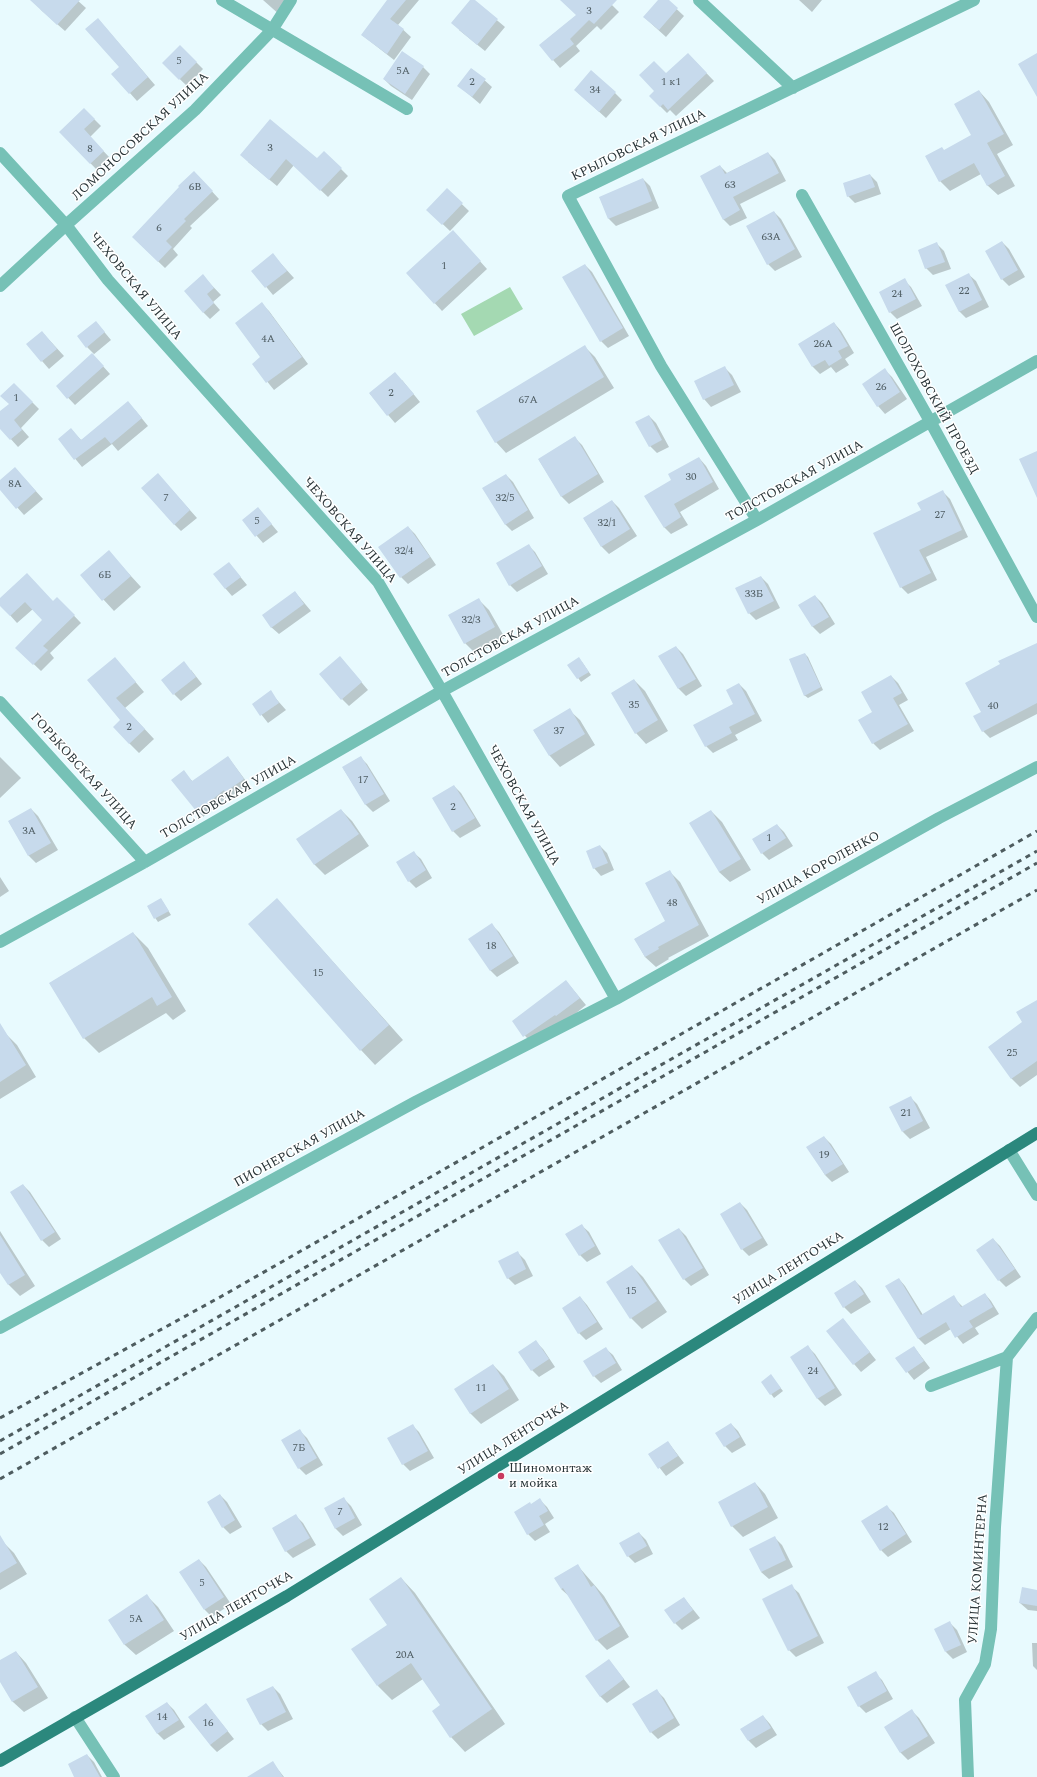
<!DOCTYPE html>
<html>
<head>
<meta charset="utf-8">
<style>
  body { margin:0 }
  canvas { display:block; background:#e8fafe }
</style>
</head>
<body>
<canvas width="1037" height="1777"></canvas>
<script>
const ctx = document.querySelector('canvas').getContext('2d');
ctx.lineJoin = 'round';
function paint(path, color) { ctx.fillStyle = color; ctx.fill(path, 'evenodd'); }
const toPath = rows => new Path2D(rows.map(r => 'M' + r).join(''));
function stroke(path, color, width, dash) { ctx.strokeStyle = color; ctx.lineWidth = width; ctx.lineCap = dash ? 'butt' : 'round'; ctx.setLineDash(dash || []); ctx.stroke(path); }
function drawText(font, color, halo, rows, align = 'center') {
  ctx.font = font + ' Spectral,serif'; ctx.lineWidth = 3; ctx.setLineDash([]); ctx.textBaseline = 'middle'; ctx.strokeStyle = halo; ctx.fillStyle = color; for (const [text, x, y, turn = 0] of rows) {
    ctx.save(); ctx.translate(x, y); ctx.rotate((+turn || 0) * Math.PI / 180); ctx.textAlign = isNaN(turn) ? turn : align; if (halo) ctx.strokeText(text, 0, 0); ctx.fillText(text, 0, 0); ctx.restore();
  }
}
const green = toPath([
  [510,287,523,309,474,336,461,314]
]);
const shadow = toPath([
  [37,0,77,0,86,8,65,31,41,10],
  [263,0,295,0,281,16],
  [388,0,419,0,398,25,411,37,394,60,362,35],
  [471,0,473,0,505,27,485,51,459,30],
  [564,0,607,0,619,12,601,30,597,26,576,46,580,51,560,68,540,45,577,15],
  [659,0,667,0,684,16,666,37,644,17],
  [799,0,822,0,812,12],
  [98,19,155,85,137,101,113,74,121,67],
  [180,46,203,69,187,86,163,63],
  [688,54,714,81,676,116,670,110,667,113,660,106,655,91,666,75],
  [423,67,430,74,412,100,391,86,384,79],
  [472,69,492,87,480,104,459,86],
  [575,90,615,93,622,100,606,118],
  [979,91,989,102,1013,145,997,154,1015,186,998,195,987,185,981,174,950,191,940,181,945,151,973,136],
  [84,109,101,126,90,137,110,158,97,170,60,132],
  [270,121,317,160,341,169,348,176,328,197,294,165,277,186,248,162],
  [768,153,775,160,786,181,740,204,747,218,730,226,723,219,720,166,727,173],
  [194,172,219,199,190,226,192,228,173,249,178,255,165,268,140,244],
  [870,175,877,182,881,194,855,203,848,196],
  [643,179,650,186,659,208,616,226,609,219,600,198],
  [447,190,469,211,450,231,428,210],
  [774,212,781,219,802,257,775,271,768,264],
  [460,239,487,269,442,311,407,273],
  [1002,242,1009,249,1025,277,1009,286,1002,279],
  [937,244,944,251,951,269,933,275,926,268],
  [273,255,294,278,273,295,253,271],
  [585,265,592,272,629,336,608,348,601,341],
  [968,274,976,281,989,307,966,318,959,311],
  [203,276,221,295,213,302,220,310,210,319,203,312],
  [904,280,911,287,922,306,897,319,890,312],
  [262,304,269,311,308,364,274,390,253,364,262,358],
  [96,322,111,340,93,355,110,374,75,405,57,386,94,354,87,347],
  [834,323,841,331,854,353,845,359,849,365,836,373,831,367,820,374,813,367,800,344],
  [42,332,64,356,49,369,28,345],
  [585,347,595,357,614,388,506,453,496,442],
  [725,368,732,375,741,392,711,407,704,399],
  [885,370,892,377,907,399,885,414,878,406],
  [402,380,420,402,395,423,370,394],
  [14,384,39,409,21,428,29,437,18,447,0,427,0,413,10,404],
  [135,410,148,426,118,451,112,444,82,467,59,439,71,429,81,440],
  [649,416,656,423,669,447,657,453,650,446],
  [575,438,582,445,604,482,569,504,562,497,539,460],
  [699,458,706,466,719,489,680,512,688,525,671,534,664,527,673,480],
  [15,468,43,499,24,515,0,488,0,481],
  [506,475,513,482,534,518,512,531,505,524],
  [165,482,197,518,181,531,174,524],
  [943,492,950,499,968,537,926,557,937,580,908,594,901,587],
  [612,501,619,508,637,536,609,554,602,547,584,519],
  [258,508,278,532,263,543,243,520],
  [408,527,415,534,436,565,408,584,401,577],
  [528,545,535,552,548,574,517,592,510,585],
  [109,552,141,587,114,611,81,575],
  [229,563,247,585,232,596,225,588],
  [761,577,768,584,780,608,756,620,749,613],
  [295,592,311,611,279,634,271,627],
  [815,596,822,603,835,624,820,634,813,627,800,605],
  [57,598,81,623,50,653,54,658,41,671,17,648,44,620,33,609,17,623,0,604,0,599,53,602],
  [479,600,489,610,505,638,476,654,465,643],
  [1037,644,1037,714,990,738,983,731,982,713],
  [676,647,683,654,702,686,686,696,679,689,660,657],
  [805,654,808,657,823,690,808,698,804,695],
  [115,658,144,692,125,708,154,739,139,753,129,743,122,720,88,680],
  [582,662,591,675,581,682,569,665],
  [346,664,368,690,349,706,342,699],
  [191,670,202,684,181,701,174,694],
  [891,676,898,683,908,700,899,705,914,731,880,750,873,743,874,712],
  [634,680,645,691,668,731,646,744,636,733],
  [739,684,746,691,762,721,735,735,738,740,713,753,706,746,734,705],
  [270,692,286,710,268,723,253,704],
  [569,710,580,720,595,745,560,767,550,756,534,731],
  [0,757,21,778,0,798],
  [228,757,249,785,231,796,230,795,203,817,198,811,184,772,193,782],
  [360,757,367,764,390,801,373,812,366,805,343,768],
  [454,786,461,793,481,826,460,838,453,831],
  [31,809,38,816,58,850,36,863,29,856,9,822],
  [341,810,352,821,369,846,325,875,314,864],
  [711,811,722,822,751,870,730,882,719,872],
  [777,825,784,832,793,846,769,860,762,853],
  [600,846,607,853,614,870,601,876,594,868],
  [413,852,421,859,432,878,416,888,409,881],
  [670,872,680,882,709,936,668,958,669,959,656,967,645,957,635,939,667,921],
  [0,877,9,891,0,897],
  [161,899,171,915,158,922,148,907],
  [277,899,403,1040,375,1065,361,1050],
  [492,925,499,932,519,963,497,977,490,970],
  [133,933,148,948,186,1011,173,1020,166,1013,99,1053,84,1038,50,983],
  [566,981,586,1005,564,1023,531,1043,513,1021],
  [1037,1001,1037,1075,1020,1087,1012,1079,989,1047,1023,1023],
  [6,1034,17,1045,36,1077,0,1099,0,1038],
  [910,1097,917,1104,930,1128,910,1139,903,1132],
  [824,1137,831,1144,849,1172,832,1182,825,1175,808,1147],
  [23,1185,30,1192,61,1239,49,1247,42,1240],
  [740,1203,747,1210,768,1245,749,1256,742,1249],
  [581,1225,589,1232,601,1254,587,1262,580,1255],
  [679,1229,686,1236,709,1275,691,1286,684,1279],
  [0,1231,35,1286,20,1296,9,1285,0,1271],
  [993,1239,1000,1246,1021,1277,1006,1287,999,1280],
  [518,1253,525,1260,533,1276,515,1285,508,1278],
  [632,1266,643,1277,667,1312,642,1329,631,1318],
  [899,1279,905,1286,923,1315,953,1297,963,1307,985,1294,991,1301,999,1314,975,1328,979,1334,963,1344,951,1329,925,1345,918,1338],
  [855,1281,862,1288,871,1302,851,1314,844,1307],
  [580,1297,587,1305,603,1329,586,1340,579,1333],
  [843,1319,876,1360,861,1372,854,1364],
  [536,1342,543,1349,555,1367,539,1377,532,1370],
  [808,1347,815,1354,842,1395,825,1406,818,1399,792,1357],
  [914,1347,930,1368,914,1380,897,1359],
  [605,1348,613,1355,622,1370,601,1383,594,1376],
  [493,1365,504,1376,519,1400,481,1424,470,1413],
  [771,1376,783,1391,774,1398,771,1394],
  [731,1424,738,1431,746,1445,732,1453,725,1446],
  [412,1425,419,1432,434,1458,410,1471,403,1464],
  [300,1431,307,1438,323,1465,306,1475,299,1468],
  [668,1442,684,1463,666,1476,649,1454],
  [755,1483,765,1494,778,1518,743,1537,732,1526],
  [220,1495,227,1502,242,1527,230,1534,223,1527],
  [344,1499,351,1506,362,1525,343,1536,336,1529,325,1509],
  [540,1500,547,1507,554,1518,545,1524,550,1532,535,1541,528,1534,532,1505],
  [886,1506,894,1513,912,1542,888,1557,881,1550],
  [296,1516,303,1523,316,1545,293,1558,286,1551],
  [639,1533,646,1540,653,1554,635,1563,628,1556],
  [775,1538,782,1545,793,1567,769,1579,761,1572],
  [3,1542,14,1553,27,1574,0,1590,0,1544],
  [199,1560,206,1567,231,1604,212,1617,205,1610],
  [578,1566,604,1596,629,1637,607,1650,597,1640,571,1598,561,1589],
  [401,1578,415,1593,505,1724,465,1752,451,1737,442,1706,423,1679,392,1700,378,1686,388,1625],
  [791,1586,799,1593,824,1643,796,1657,789,1650],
  [1037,1591,1037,1611,1028,1610,1020,1603],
  [147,1596,158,1607,174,1631,136,1655,125,1645,109,1620],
  [684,1598,700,1618,682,1630,675,1623],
  [950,1623,957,1630,967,1652,953,1659,946,1652],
  [1032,1643,1037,1643,1037,1670,1033,1666],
  [16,1652,26,1663,48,1698,24,1712,13,1702,0,1680,0,1661],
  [609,1660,630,1687,607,1703,600,1696],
  [875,1673,882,1680,893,1699,866,1713,859,1706],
  [273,1687,280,1694,293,1719,268,1731,261,1724],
  [657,1691,664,1698,680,1725,658,1739,651,1732],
  [167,1703,174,1710,185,1727,164,1740,157,1733],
  [206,1704,234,1739,217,1752,210,1745],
  [912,1711,919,1718,935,1743,908,1760,901,1753,885,1727],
  [763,1716,770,1724,777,1735,756,1748,749,1741,742,1729],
  [87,1755,94,1762,102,1777,75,1777],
  [273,1763,284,1777,253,1777]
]);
const building = toPath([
  [30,0,80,0,57,25],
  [387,0,406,0,390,19,404,29,387,54,361,35],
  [470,0,475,0,498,19,477,45,451,23],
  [560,0,617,0,594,24,589,20,570,39,574,44,552,61,539,45,576,15],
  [658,0,669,0,678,8,659,30,643,17],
  [98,18,148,77,129,94,111,74,119,67,85,29],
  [180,45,197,62,179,80,162,63],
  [402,51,424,66,405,94,383,79],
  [688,53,707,73,668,110,663,104,660,107,649,96,654,91,639,75,654,61,666,73],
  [1037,53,1037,97,1018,64],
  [471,68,486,79,472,97,457,86],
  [591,70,616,92,599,112,574,90],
  [979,90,1004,134,987,143,1005,176,987,186,974,163,939,182,925,156,942,147,944,150,971,135,954,104],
  [84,108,95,119,84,129,104,151,90,164,59,132],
  [270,119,317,158,324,151,342,168,320,191,286,159,269,180,240,155],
  [768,152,779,173,733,197,740,210,723,220,700,176,720,165,725,174],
  [194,171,213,191,184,219,186,221,166,241,172,247,158,262,132,237,179,187,178,186],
  [870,174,875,187,847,197,843,183],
  [643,178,652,201,608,219,599,197],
  [447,188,463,203,442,225,426,210],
  [774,211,795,249,767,265,746,226],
  [453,230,481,261,434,304,406,273],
  [1002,241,1018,270,1001,280,985,251],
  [937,242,945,262,925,269,918,250],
  [273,253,287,271,265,288,251,271],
  [585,264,623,328,600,342,562,277],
  [969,273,982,300,959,312,945,285],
  [203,274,214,288,207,294,214,303,203,313,184,291],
  [905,278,916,299,889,313,879,292],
  [262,302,302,357,266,383,252,364,260,357,235,323],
  [96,321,105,332,86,348,77,336],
  [834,322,848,346,838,351,842,358,829,366,825,360,812,367,798,344],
  [42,331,57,349,41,362,26,344],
  [585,345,604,377,495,443,476,411],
  [92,353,104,366,67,399,56,386],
  [725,366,734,385,703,400,694,381],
  [885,368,900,392,877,407,862,384],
  [395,372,414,394,387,416,369,393],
  [14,383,33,402,14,420,22,430,10,440,0,429,0,411,9,404,0,396],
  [128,401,142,418,111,444,105,437,74,460,58,439,71,428,81,440],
  [649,415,662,440,649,447,635,422],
  [575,436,598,474,561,497,538,459],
  [1037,451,1037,498,1019,459],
  [699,457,713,482,674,504,681,517,664,528,644,496,671,480,668,474],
  [15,467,36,491,16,509,0,490,0,480],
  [158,473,190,510,174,525,141,488],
  [506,474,528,510,505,525,482,488],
  [943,490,962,530,919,550,931,573,900,588,873,533,921,510,917,503],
  [612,500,630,529,601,547,583,518],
  [258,507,272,524,255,537,242,520],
  [408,526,430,557,400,578,378,547],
  [529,544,542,566,509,586,496,563],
  [109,550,131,576,102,601,80,575],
  [229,562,241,577,225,589,213,574],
  [27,573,53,601,57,597,75,615,43,646,48,650,33,665,15,648,42,620,25,602,10,616,0,606,0,598],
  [761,576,774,601,748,614,735,588],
  [295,591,304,604,271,628,262,615],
  [815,595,829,617,812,627,798,605],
  [479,598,495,627,464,644,448,615],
  [1037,643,1037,703,982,732,973,716,981,712,965,683,1000,664,998,661],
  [676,646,696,679,678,689,658,656],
  [805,653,821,687,804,696,789,659],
  [340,656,362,682,341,700,319,674],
  [115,657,136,682,116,698,145,729,129,744,113,727,120,720,87,680],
  [579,657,589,672,577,679,567,665],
  [184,661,196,677,173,695,161,680],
  [891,675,902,693,893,698,908,724,872,744,858,720,872,712,861,692],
  [634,679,658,720,635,734,611,693],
  [739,683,755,714,729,727,732,733,705,747,693,725,733,704,726,690],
  [271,690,279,703,260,716,252,704],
  [570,708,585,734,549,756,533,730],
  [228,756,244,779,225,792,224,790,197,812,171,780,184,770,192,781],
  [361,756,384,794,365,805,342,767],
  [454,785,475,818,452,832,432,798],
  [31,808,51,843,28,856,8,821],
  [341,809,359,834,314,865,296,839],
  [711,810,741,859,719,872,689,823],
  [777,824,786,838,761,854,752,839],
  [600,845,608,863,593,869,586,851],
  [414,851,426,870,408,882,396,862],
  [670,870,699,925,658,947,659,949,645,957,634,939,665,921,645,883],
  [161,898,169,911,154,919,147,906],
  [277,898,389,1025,360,1051,248,924],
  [492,923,513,956,490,971,468,939],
  [133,932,172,997,157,1006,152,997,83,1039,49,983],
  [566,980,580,998,556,1016,555,1015,523,1037,512,1021],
  [1037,1000,1037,1061,1011,1079,988,1047,1022,1022,1016,1012],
  [0,1023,26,1065,0,1082],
  [911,1096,923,1121,902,1132,889,1107],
  [824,1136,843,1164,825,1175,806,1147],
  [23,1184,55,1232,41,1241,10,1192],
  [740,1202,762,1238,741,1250,720,1214],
  [582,1224,595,1246,579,1256,565,1234],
  [679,1228,703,1268,683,1280,658,1240],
  [0,1235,25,1275,8,1285,0,1273],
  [993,1238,1015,1269,998,1281,976,1250],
  [518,1251,526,1269,507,1279,498,1261],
  [632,1265,657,1301,630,1319,606,1282],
  [899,1278,921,1315,954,1295,961,1307,985,1293,993,1307,969,1321,973,1327,955,1338,946,1322,918,1339,885,1286],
  [855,1280,864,1294,843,1308,834,1293],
  [580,1296,597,1322,578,1334,562,1308],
  [843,1318,870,1352,853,1365,826,1331],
  [536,1340,549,1359,531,1371,518,1352],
  [808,1345,835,1388,817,1399,790,1357],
  [914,1346,924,1361,906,1373,895,1358],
  [606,1347,616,1363,593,1377,583,1361],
  [493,1364,509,1389,470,1414,454,1389],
  [771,1374,781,1388,770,1395,761,1382],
  [731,1423,740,1437,724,1447,715,1433],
  [413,1424,428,1451,402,1465,387,1438],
  [300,1429,317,1458,298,1469,281,1440],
  [668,1441,678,1456,658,1469,648,1454],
  [755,1482,768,1507,731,1527,718,1502],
  [220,1494,235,1520,222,1528,207,1502],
  [344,1497,355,1518,335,1529,324,1508],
  [540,1498,548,1511,539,1516,544,1525,527,1535,514,1512,530,1502,531,1504],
  [887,1505,906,1534,880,1551,861,1521],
  [296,1514,310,1538,285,1552,272,1528],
  [639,1532,647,1546,627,1557,619,1543],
  [0,1535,17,1563,0,1573],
  [775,1536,786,1560,761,1572,749,1549],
  [199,1559,224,1597,204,1610,179,1572],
  [578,1564,591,1587,594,1585,620,1626,596,1641,563,1588,561,1589,554,1578],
  [401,1577,492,1709,450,1738,432,1711,440,1705,411,1663,377,1686,351,1649,387,1625,369,1599],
  [792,1584,818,1636,788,1651,762,1599],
  [1022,1587,1037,1590,1037,1606,1019,1603],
  [147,1594,164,1620,124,1645,108,1620],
  [684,1597,693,1610,674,1624,664,1610],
  [950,1621,961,1645,945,1652,934,1629],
  [16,1651,38,1687,12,1702,0,1682,0,1660],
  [609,1659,624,1679,600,1697,585,1676],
  [876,1671,887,1691,858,1707,847,1687],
  [273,1686,286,1712,260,1725,246,1699],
  [657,1689,674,1718,650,1733,632,1704],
  [167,1702,179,1720,157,1734,145,1716],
  [206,1703,228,1731,210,1745,188,1717],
  [912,1709,928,1736,900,1753,884,1727],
  [763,1715,771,1728,748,1741,740,1729],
  [87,1754,100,1777,74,1777,68,1764],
  [273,1761,283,1777,247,1777]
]);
const minor = toPath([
  [222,0,407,109],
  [699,0,793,88],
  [0,153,66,225,108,280,378,582,442,691,616,999],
  [802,195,930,421,1037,617],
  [0,286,66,225,195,110,272,30,291,0],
  [757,520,661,366,568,196,974,0],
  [0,702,145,862],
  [0,942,145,862,442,691,757,520,1037,361],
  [1009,1150,1037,1195],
  [0,1328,417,1101,616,999,939,818,1037,767],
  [931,1386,1007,1357,1037,1318],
  [75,1717,114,1777],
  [968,1777,965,1700,985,1664,991,1629,995,1527,1007,1357]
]);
const major = toPath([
  [0,1761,287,1596,1037,1133]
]);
const rail = toPath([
  [0,1418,222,1296,1037,831],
  [0,1441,1037,851],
  [0,1454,1037,863],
  [0,1479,1037,890]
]);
const markers = [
  [501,1476,4,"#c8395f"]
];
const numberNames = [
  ["3",589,12],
  ["5",179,62],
  ["5А",403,72],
  ["2",472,83],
  ["1 к1",671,83],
  ["34",595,91],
  ["3",270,149],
  ["8",90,150],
  ["63",730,186],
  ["6В",195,188],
  ["6",159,229],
  ["63А",771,238],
  ["1",444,267],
  ["22",964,292],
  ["24",897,295],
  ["4А",268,340],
  ["26А",823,345],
  ["26",881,388],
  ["2",391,394],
  ["1",16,399],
  ["67А",528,401],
  ["30",691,478],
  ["8А",15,485],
  ["7",166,499],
  ["32/5",505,499],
  ["27",940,516],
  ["5",257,522],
  ["32/1",607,524],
  ["32/4",404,552],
  ["6Б",105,576],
  ["33Б",754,595],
  ["32/3",471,621],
  ["35",634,706],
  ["40",993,707],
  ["2",129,728],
  ["37",559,732],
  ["17",363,781],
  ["2",453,808],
  ["3А",29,832],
  ["1",769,839],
  ["48",672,904],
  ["18",491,947],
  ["15",318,974],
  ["25",1012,1054],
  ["21",906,1114],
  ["19",824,1156],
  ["15",631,1292],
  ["24",813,1372],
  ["11",481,1389],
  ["7Б",299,1449],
  ["7",340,1513],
  ["12",883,1528],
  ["5",202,1584],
  ["5А",136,1620],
  ["20А",405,1656],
  ["14",162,1718],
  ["16",208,1724]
];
const streetNames = [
  ["ЛОМОНОСОВСКАЯ УЛИЦА",141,137,-43],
  ["КРЫЛОВСКАЯ УЛИЦА",639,146,-26],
  ["ЧЕХОВСКАЯ УЛИЦА",135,287,50],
  ["ШОЛОХОВСКИЙ ПРОЕЗД",933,399,61],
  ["ТОЛСТОВСКАЯ УЛИЦА",795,482,-29],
  ["ЧЕХОВСКАЯ УЛИЦА",349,531,49],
  ["ТОЛСТОВСКАЯ УЛИЦА",511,638,-29],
  ["ГОРЬКОВСКАЯ УЛИЦА",83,772,48],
  ["ТОЛСТОВСКАЯ УЛИЦА",229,798,-30],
  ["ЧЕХОВСКАЯ УЛИЦА",523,806,61],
  ["УЛИЦА КОРОЛЕНКО",819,869,-29],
  ["ПИОНЕРСКАЯ УЛИЦА",300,1149,-29],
  ["УЛИЦА ЛЕНТОЧКА",789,1269,-32],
  ["УЛИЦА ЛЕНТОЧКА",514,1439,-32],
  ["УЛИЦА КОМИНТЕРНА",979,1569,-86],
  ["УЛИЦА ЛЕНТОЧКА",237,1607,-30]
];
const poiNames = [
  ["Шиномонтаж",509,1469],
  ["и мойка",509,1484]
];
paint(green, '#a4d9b2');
paint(shadow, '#0003');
paint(building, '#c7daec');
stroke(minor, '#76c1b6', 12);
stroke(major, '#2b887d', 12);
stroke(rail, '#4e5c5f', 3, [5, 5]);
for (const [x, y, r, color] of markers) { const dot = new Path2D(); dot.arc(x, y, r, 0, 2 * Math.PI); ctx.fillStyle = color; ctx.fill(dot); stroke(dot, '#fff', 1.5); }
drawText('11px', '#505e64', null, numberNames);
drawText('13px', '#283437', '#fff', streetNames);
drawText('13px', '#283437', '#fff', poiNames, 'left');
</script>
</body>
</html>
